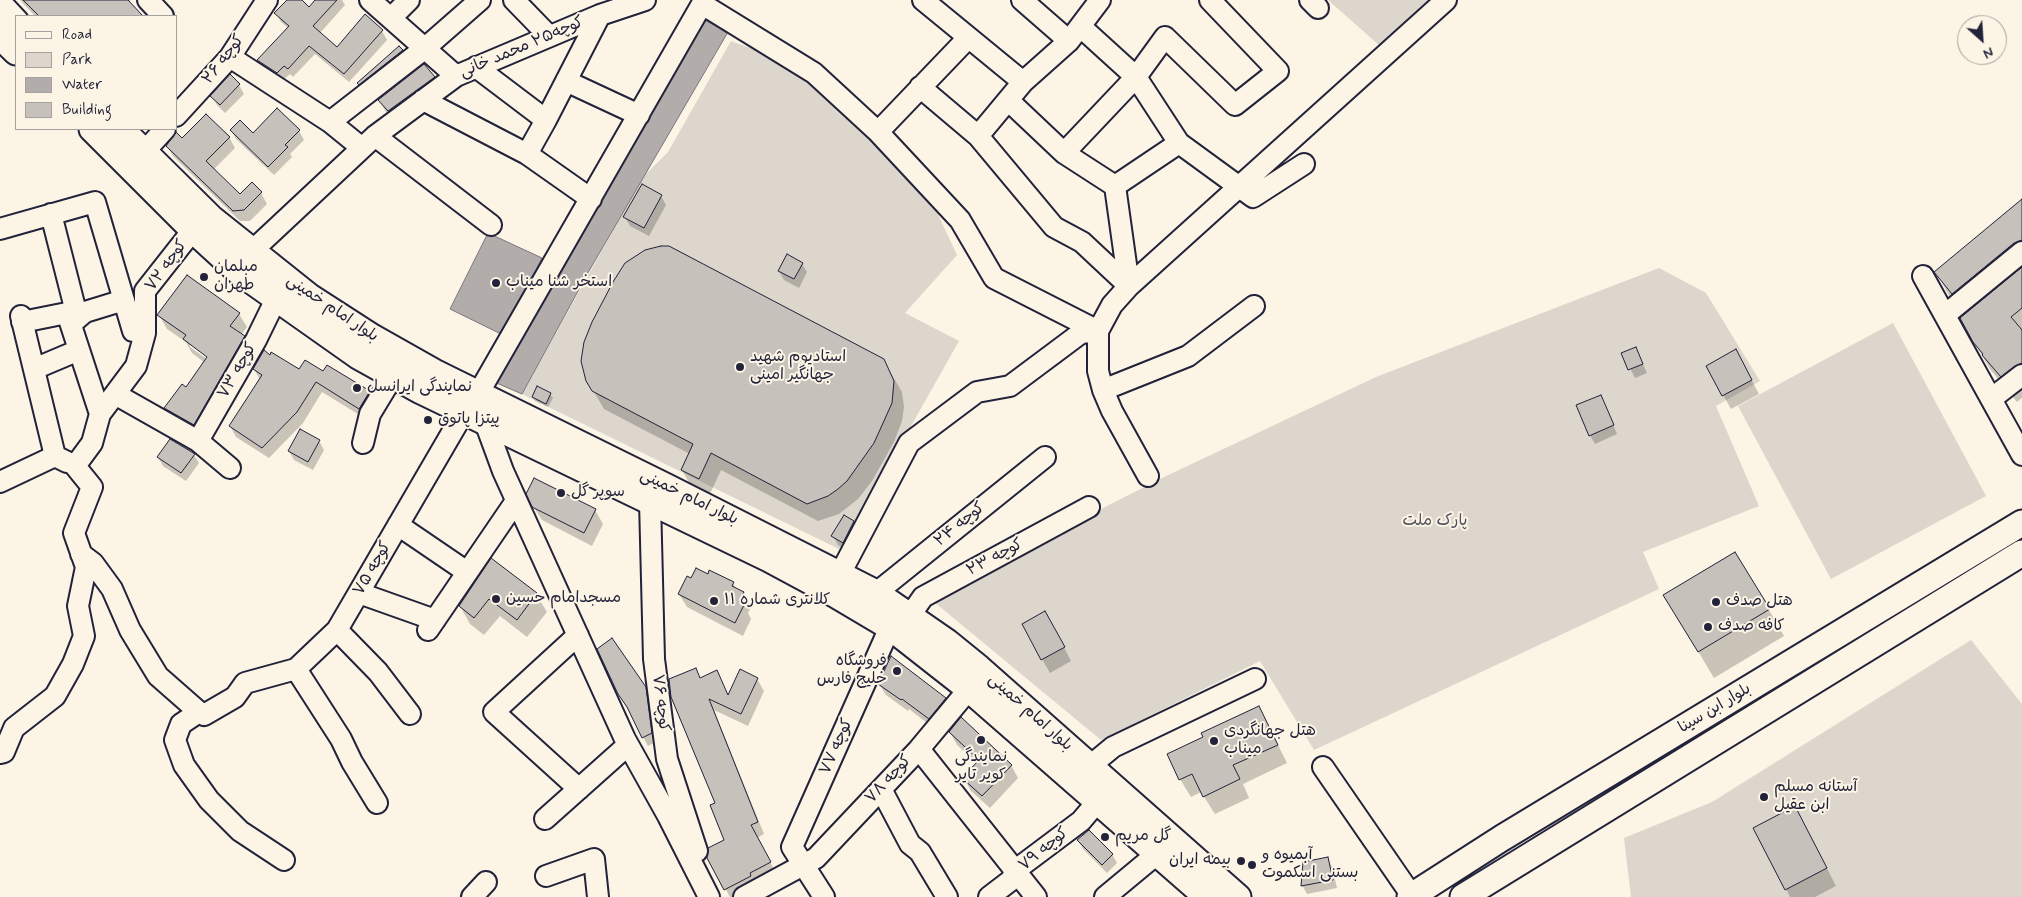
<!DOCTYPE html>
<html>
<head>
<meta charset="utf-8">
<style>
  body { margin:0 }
  #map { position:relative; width:2022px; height:897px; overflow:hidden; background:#fcf5e5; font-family:Mynerve,sans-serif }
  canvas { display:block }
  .legend { position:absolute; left:15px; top:15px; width:162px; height:115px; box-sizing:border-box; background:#fcf5e5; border:1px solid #a5a1a1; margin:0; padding:6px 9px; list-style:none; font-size:15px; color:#22223b }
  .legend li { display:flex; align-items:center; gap:10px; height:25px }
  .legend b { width:25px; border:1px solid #a5a1a1 }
  .north { position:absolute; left:1957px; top:15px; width:50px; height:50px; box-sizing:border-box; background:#fcf5e5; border:1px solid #a5a1a1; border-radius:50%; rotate:154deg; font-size:14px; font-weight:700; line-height:20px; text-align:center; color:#22223b }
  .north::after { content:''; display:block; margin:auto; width:18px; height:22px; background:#22223b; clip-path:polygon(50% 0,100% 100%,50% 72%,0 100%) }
</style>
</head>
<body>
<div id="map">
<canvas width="2022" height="897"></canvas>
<ul class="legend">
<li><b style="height:6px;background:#fcf5e5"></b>Road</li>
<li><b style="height:14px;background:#dcd6cc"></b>Park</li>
<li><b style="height:14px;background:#b2adab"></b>Water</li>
<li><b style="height:14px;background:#c6c1bb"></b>Building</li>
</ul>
<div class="north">N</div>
</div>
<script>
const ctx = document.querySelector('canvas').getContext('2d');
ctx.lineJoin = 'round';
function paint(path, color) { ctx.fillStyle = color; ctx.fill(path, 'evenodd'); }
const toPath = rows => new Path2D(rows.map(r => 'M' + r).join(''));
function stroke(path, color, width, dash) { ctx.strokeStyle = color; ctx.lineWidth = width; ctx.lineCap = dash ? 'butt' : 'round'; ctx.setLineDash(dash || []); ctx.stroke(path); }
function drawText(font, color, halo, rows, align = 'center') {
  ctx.font = font + ' Mynerve,"Playpen Sans Arabic",sans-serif'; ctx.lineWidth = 4; ctx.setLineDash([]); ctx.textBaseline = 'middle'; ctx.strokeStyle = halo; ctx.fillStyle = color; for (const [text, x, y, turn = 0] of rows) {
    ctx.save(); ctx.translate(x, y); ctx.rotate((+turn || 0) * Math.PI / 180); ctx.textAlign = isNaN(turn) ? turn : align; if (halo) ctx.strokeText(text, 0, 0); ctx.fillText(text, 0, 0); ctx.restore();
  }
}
const green = toPath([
  [1328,0,1432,0,1380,46],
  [731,41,805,68,936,210,957,255,905,313,959,341,841,550,522,394,643,177,668,152],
  [1659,268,1706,293,1760,381,1716,406,1759,506,1643,552,1659,589,1314,750,1260,661,1101,740,928,597,1162,478,1376,377],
  [1893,323,1986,496,1831,579,1738,406],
  [1971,640,2022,704,2022,897,1631,897,1624,838,1712,802]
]);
const water = toPath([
  [699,17,728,32,589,271,522,394,492,381,699,17],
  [488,233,542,258,503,335,450,309,488,233]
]);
const shadow = toPath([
  [20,0,130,0,129,3,142,16,35,16],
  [288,0,300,0,309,8,316,0,342,0,345,5,320,33,337,48,365,16,382,31,387,40,349,82,315,54,293,77,290,74,282,81,264,69,258,60,288,28,281,22,276,13],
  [399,47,407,60,363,92,358,84],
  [230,76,239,85,244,94,225,113,217,105,212,96],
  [434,78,442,91,397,124,387,114,379,100],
  [231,130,253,134,299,131,304,140,290,154,292,157,274,175,236,139],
  [229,137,235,148,213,170,240,196,252,184,261,193,267,204,250,221,240,221,173,156,167,146,182,140],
  [642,185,661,196,666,205,649,236,630,226,625,217],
  [2022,201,2022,398,2017,402,1990,369,1974,342,1965,316,1951,299,1936,272],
  [802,264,807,272,799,288,784,280,779,271],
  [239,314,247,327,241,335,252,350,201,438,173,422,166,408,186,389,204,362,192,353,186,342,167,329,159,315],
  [190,344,209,357,207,359,190,347],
  [1636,349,1647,373,1635,378,1623,354],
  [270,356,300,371,324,373,369,392,375,403,366,419,322,392,303,423,269,458,236,437,230,426,260,380,254,369],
  [883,360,902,392,904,407,902,421,894,442,872,481,858,499,839,514,818,521,721,470,709,496,692,488,682,470,690,454,604,409,587,380],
  [1743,364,1759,394,1731,409,1707,366],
  [550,394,553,398,548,407,535,401,533,397],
  [1605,405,1617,434,1595,444,1590,435],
  [319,441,324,450,313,470,294,460,289,451],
  [194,455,199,463,186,481,163,466,158,457],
  [533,506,595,510,603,524,592,546,542,520],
  [844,517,854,522,859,531,848,551,838,545,833,536],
  [492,560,536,594,547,612,527,637,500,616,484,635,470,624,460,606],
  [708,575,733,583,737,590,744,593,751,607,748,613,751,619,743,636,687,607,679,594,692,579],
  [1769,610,1784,636,1714,678,1680,621],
  [1053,626,1071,661,1050,673,1042,659],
  [695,670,701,679,716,672,729,696,757,679,764,691,748,726,714,710,764,834,757,838,777,875,742,897,730,897,708,857,726,841,716,803],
  [879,684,945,699,952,710,936,730,909,709,908,711,886,695],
  [645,687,650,697,656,742,648,746,619,693],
  [1259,707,1287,763,1243,784,1249,798,1215,814,1201,792,1191,797,1180,779,1205,738],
  [950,732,1011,765,1018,778,990,808,971,791,964,778,977,763,957,745],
  [1805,826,1836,886,1815,897,1790,897,1786,889],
  [1078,840,1112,854,1117,863,1107,873,1083,849],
  [1327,858,1332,867,1337,888,1307,894,1302,885]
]);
const building = toPath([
  [23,0,128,0,143,16,39,16,23,0],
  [287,0,302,0,309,7,315,0,337,0,313,26,337,47,365,14,383,30,344,74,309,46,288,69,284,66,277,73,257,60,289,26,274,13,287,0],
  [399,46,403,50,359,85,357,83,399,46],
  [424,64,435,77,388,111,378,100,424,64],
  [230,74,240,84,220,105,210,96,230,74],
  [277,108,300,130,285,145,288,147,268,167,230,130,240,120,253,133,277,108],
  [206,114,230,137,206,161,240,194,252,182,262,192,244,210,233,211,166,146,176,132,182,138,206,114],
  [642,184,662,195,644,228,623,217,642,184],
  [2022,199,2022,240,2014,243,1952,294,1934,272,2022,199],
  [661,246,669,246,884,359,894,381,892,403,874,443,847,481,838,489,828,496,807,504,711,453,699,479,681,470,693,444,592,391,586,381,581,361,584,342,592,322,613,282,625,263,645,250,661,246],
  [787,254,803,263,794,279,778,271,787,254],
  [2022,267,2022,308,2011,317,2022,330,2022,363,2015,366,2001,377,1982,355,1983,354,1973,342,1960,318,2022,267],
  [187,275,240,313,230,326,245,336,194,425,164,408,182,384,186,387,207,357,183,339,186,335,157,315,187,275],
  [1636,347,1643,364,1628,370,1621,353,1636,347],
  [1736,349,1752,380,1722,396,1706,366,1736,349],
  [264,350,270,355,271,352,299,369,305,360,323,371,327,365,370,391,359,409,316,382,297,412,262,448,229,426,262,375,253,369,264,350],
  [537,386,551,393,546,404,532,397,537,386],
  [1601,395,1614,425,1589,436,1576,405,1601,395],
  [300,429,320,440,308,462,288,451,300,429],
  [170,439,195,454,181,473,157,457,170,439],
  [534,478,596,509,584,533,532,507,526,494,534,478],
  [844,515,854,521,843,543,831,536,844,515],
  [1735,552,1770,609,1698,652,1663,595,1735,552],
  [491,558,537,593,517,620,489,599,474,618,459,606,491,558],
  [696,568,708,574,709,570,734,582,732,586,744,592,739,602,744,605,735,623,678,594,687,576,691,578,696,568],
  [1045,611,1065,647,1041,660,1022,624,1045,611],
  [612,638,646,687,652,733,642,738,627,707,618,694,597,649,612,638],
  [891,656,946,698,929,719,902,699,901,700,878,684,891,656],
  [696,668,700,678,717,670,728,695,740,669,758,678,741,714,709,699,758,822,751,825,771,862,750,873,751,876,724,890,707,858,708,848,724,840,710,805,715,803,671,697,669,679,696,668],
  [1259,706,1278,745,1233,765,1240,779,1203,797,1192,774,1179,780,1167,754,1203,737,1201,733,1259,706],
  [961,717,1012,765,982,796,962,778,979,760,949,732,961,717],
  [1795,806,1827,868,1785,890,1753,828,1795,806],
  [1089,830,1113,854,1102,865,1077,840,1089,830],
  [1328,857,1333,880,1301,886,1303,862,1328,857]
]);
const minor = toPath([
  [148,0,163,16],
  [370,0,456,76],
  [514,0,549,36],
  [923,0,1023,82],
  [1022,0,1069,41],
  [1310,0,1318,8],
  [702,4,814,73,878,132,960,220,994,278,1098,331],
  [391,18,409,0],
  [1081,27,1136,77,1179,143,1253,197,1304,164],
  [230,57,330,122],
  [476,67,546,120,527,154],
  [566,81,639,115],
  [920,87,978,136,1054,227,1082,242,1129,286],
  [423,100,527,154,591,199],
  [1009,101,1064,153,1115,186,1129,286],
  [176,116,230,57,267,0],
  [546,120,600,15],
  [878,132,968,38],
  [375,136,491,225],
  [978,136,1023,82,1069,41,1100,0],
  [362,148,330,122,424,49,480,0],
  [144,152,165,129],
  [1064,153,1136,77,1165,37,1235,105,1278,71,1210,0],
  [1115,186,1179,143],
  [51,214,75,308,67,313,100,414],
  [0,229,95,202,133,331,145,333],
  [252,251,375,136,456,76,600,15,645,0],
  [1923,276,2022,455],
  [1945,315,2022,252],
  [21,316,55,456],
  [22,322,67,313],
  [71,324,85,312,124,300],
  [34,369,79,350],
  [1103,390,1188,356,1254,306],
  [115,394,198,441,230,468],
  [1991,399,2022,375],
  [485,422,503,471,625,739,668,816,709,897],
  [198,441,256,340,276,299],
  [363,443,370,414,393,376],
  [1148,476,1112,411,1103,390,1098,371,1098,331,1112,305,1129,286,1446,0],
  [0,482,55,456,67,462],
  [650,501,654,659,667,759,697,851],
  [398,525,467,572],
  [81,554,93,563,112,589,130,630,158,676,199,712,181,724,175,740,184,765,209,800,240,831,284,860],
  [840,574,909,443,977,392,1010,386,1081,333,1098,331],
  [359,593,435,620],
  [876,593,1045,457],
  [909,617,923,597,1089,507],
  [428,630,516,501],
  [578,635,494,712,579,789],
  [296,669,341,739,352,762,377,803],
  [199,712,204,715,235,697,245,683,296,669,337,630],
  [410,714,378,672,337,630,464,412,478,394,702,4,703,0],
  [919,749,1036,897],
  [0,753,4,752,14,728,55,696,73,664,84,636,78,606,86,567,74,533,92,487,75,466,92,443,100,414,136,366,145,333,145,291,193,230],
  [1090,766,1113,747,1255,679],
  [1323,767,1412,896],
  [881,789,910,844,920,852,947,897],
  [545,819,628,745],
  [546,876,594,859,598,897],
  [472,897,486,882],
  [744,897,816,858,919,749,969,689],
  [824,897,792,847,890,627],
  [989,897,1010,881,1021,866,1081,821,1098,801],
  [1105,897,1158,853]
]);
const major = toPath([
  [0,5,16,22],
  [0,36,16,52],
  [92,129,193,230,239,272,358,356,421,391,769,559,836,595,890,627,969,689,1207,897],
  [121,129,211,218,310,297,372,337,434,372,667,487,876,593,947,642,979,668,1238,897],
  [1410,897,1502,838,2022,523],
  [1463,897,2022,553]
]);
const markers = [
  [204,277,5,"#22223b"],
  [496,283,5,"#22223b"],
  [740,367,5,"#22223b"],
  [357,388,5,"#22223b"],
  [428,420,5,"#22223b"],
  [561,493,5,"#22223b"],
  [496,599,5,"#22223b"],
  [714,601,5,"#22223b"],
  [1716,602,5,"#22223b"],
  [1708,627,5,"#22223b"],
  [897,671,5,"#22223b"],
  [981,740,5,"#22223b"],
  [1214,741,5,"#22223b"],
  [1764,797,5,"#22223b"],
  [1105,837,5,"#22223b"],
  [1241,861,5,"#22223b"],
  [1252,865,5,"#22223b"]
];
const streetNames = [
  ["کوچه۲۵ محمد خانی",522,48,-23],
  ["کوچه ۲۶",224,60,-52],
  ["کوچه ۷۲",167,266,-54],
  ["بلوار امام خمینی",332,309,34],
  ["کوچه ۷۳",238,371,-60],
  ["بلوار امام خمینی",689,498,26],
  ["کوچه ۲۴",960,525,-39],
  ["کوچه ۲۳",995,558,-28],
  ["کوچه ۷۵",373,569,-60],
  ["کوچه ۷۶",660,703,83],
  ["بلوار ابن سینا",1715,709,-31],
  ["بلوار امام خمینی",1030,713,42],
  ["کوچه ۷۷",837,747,-66],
  ["کوچه ۷۸",889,780,-47],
  ["کوچه ۷۹",1044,850,-39]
];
const poiNames = [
  ["مبلمان",214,268],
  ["طهران",214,286],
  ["استخر شنا میناب",506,283],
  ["استادیوم شهید",750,358],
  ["جهانگیر امینی",750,376],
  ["نمایندگی ایرانسل",367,388],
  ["پیتزا پاتوق",438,420],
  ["سوپر گل",571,493],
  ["مسجدامام حسین",506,599],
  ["کلانتری شماره ۱۱",724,601],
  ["هتل صدف",1726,602],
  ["کافه صدف",1718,627],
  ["فروشگاه",887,662,"right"],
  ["خلیج فارس",887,680,"right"],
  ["هتل جهانگردی",1224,732],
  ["میناب",1224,750],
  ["نمایندگی",981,758,"center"],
  ["کویر تایر",981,776,"center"],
  ["آستانه مسلم",1774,788],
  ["ابن عقیل",1774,806],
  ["گل مریم",1115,837],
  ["آبمیوه و",1262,856],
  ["بستنی اسکموت",1262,874],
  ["بیمه ایران",1231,861,"right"]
];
const parkNames = [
  ["پارک ملت",1435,522]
];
paint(green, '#dcd6cc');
paint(water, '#b2adab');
stroke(water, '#78757e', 1);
paint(shadow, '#0003');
paint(building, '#c6c1bb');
stroke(building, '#22223b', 1);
stroke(minor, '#22223b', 24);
stroke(major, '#22223b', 29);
stroke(minor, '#fcf5e5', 20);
stroke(major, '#fcf5e5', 25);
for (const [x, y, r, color] of markers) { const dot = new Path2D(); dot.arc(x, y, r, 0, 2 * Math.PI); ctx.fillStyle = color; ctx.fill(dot); stroke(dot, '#fcf5e5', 2); }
drawText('16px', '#22223b', '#fcf5e5', streetNames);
drawText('16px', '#22223b', '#fcf5e5', poiNames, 'left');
drawText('16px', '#504f5f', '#fcf5e5', parkNames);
</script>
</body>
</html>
